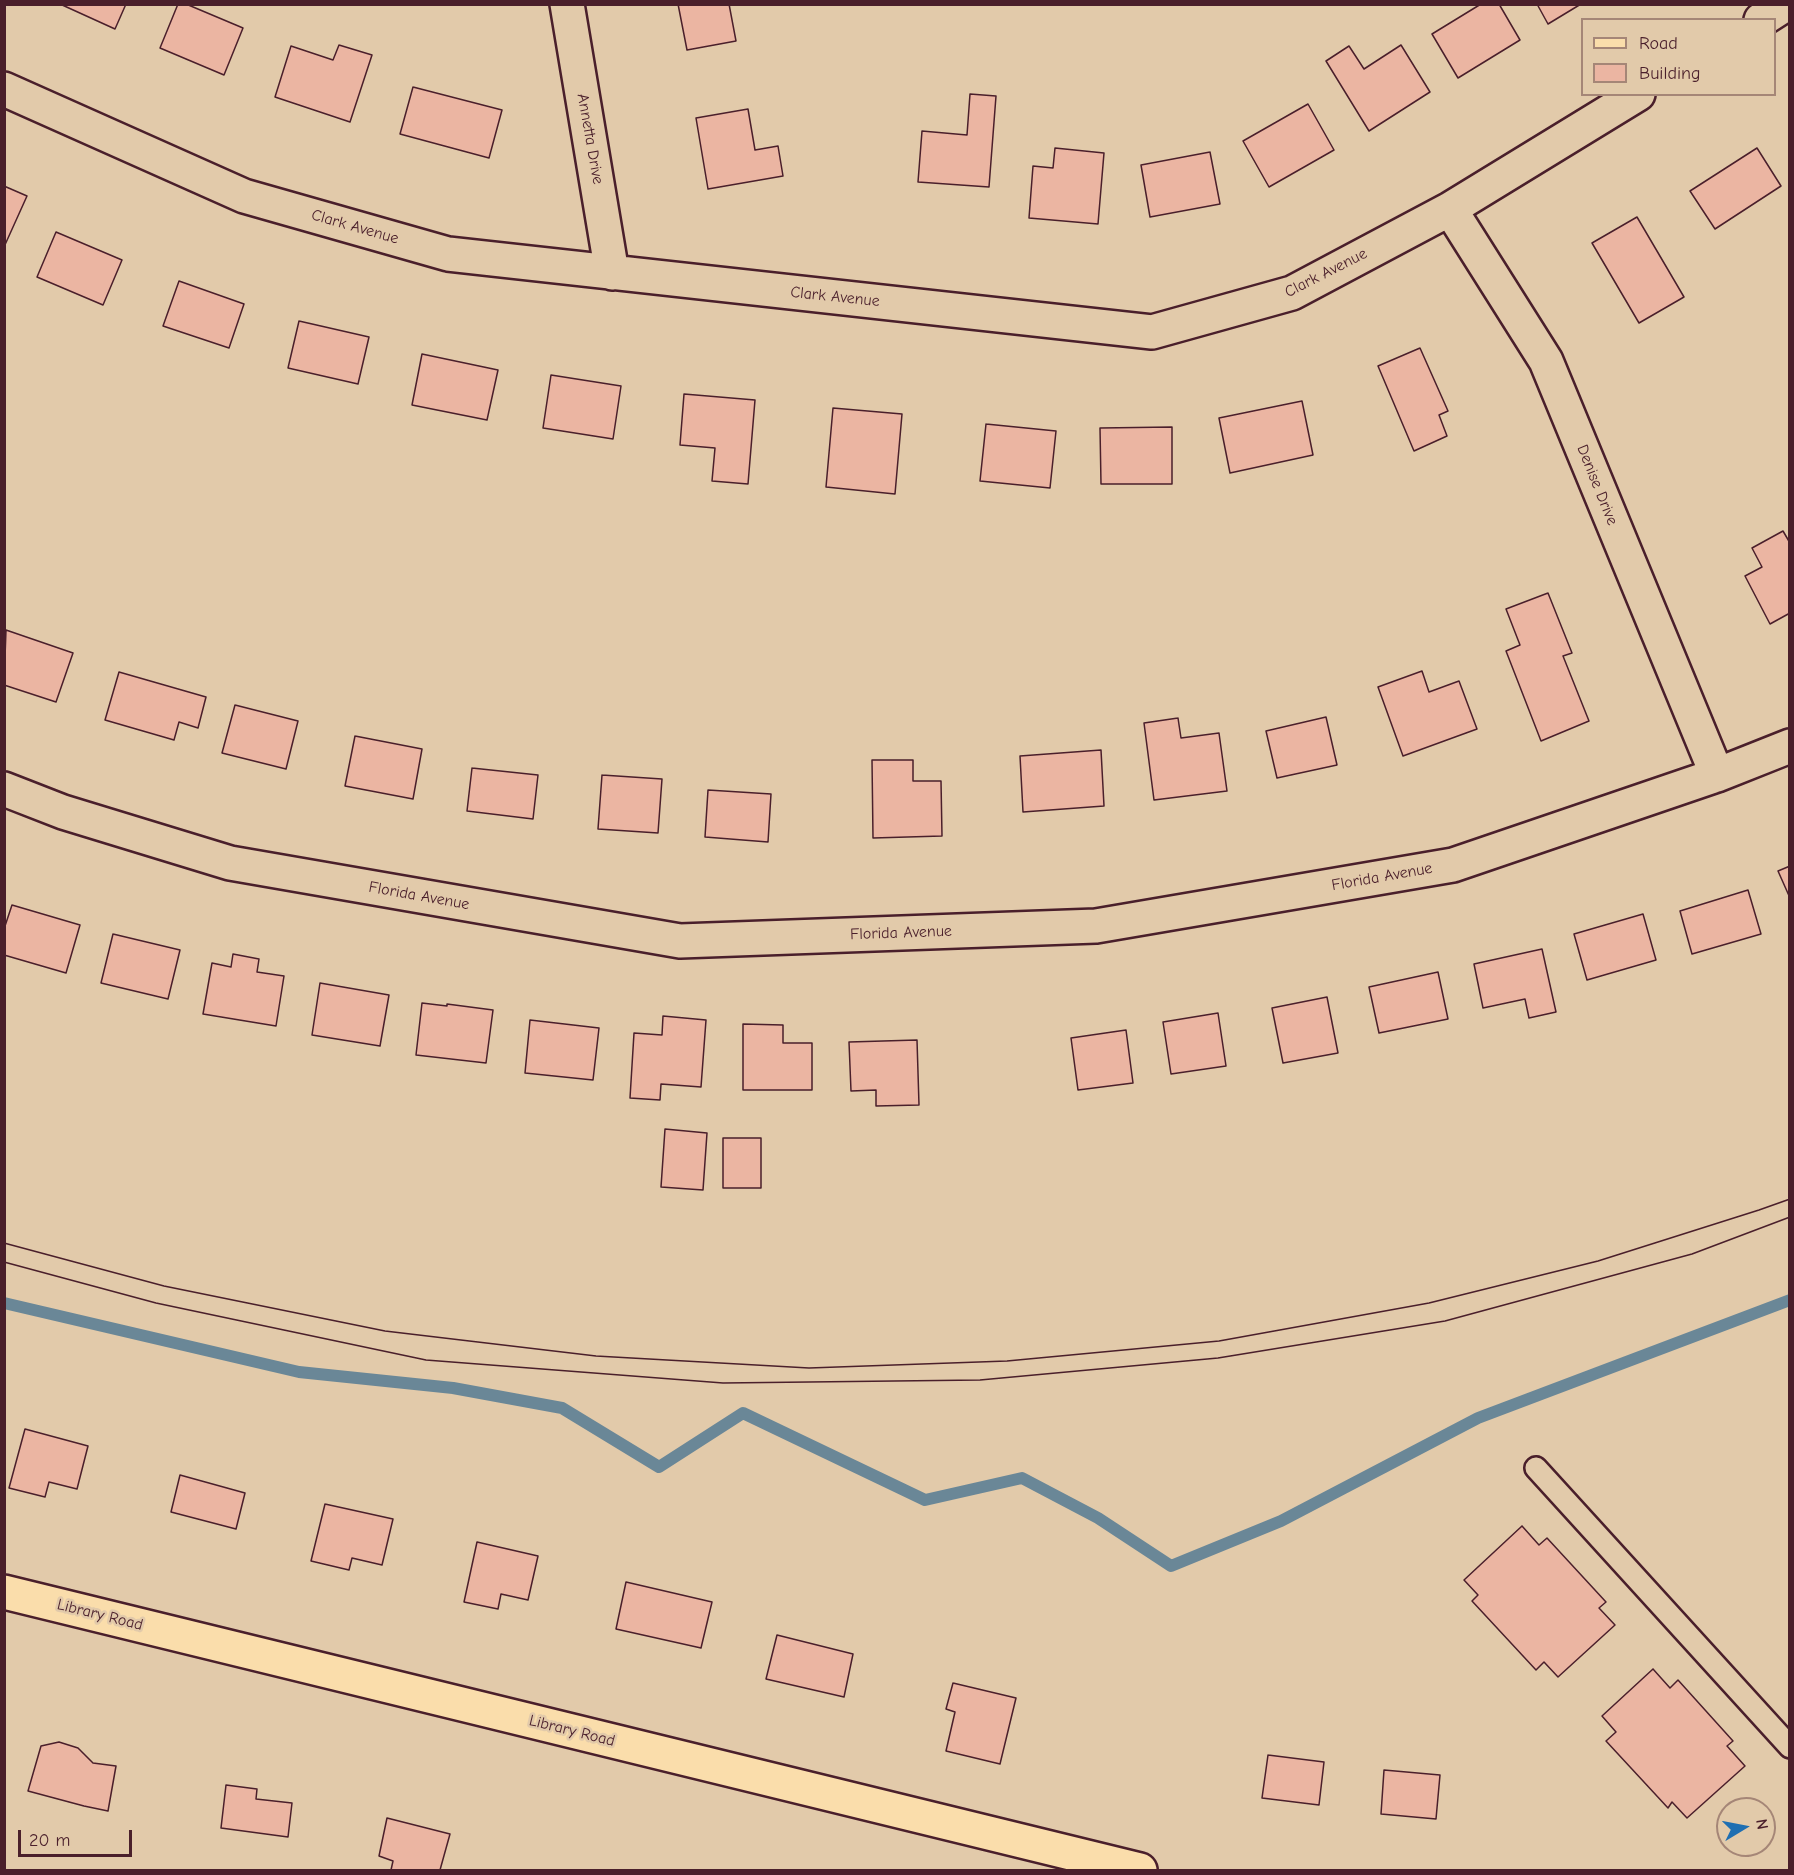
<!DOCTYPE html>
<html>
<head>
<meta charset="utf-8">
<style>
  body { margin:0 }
  #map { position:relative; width:1794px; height:1875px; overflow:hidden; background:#e2caaa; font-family:"Comic Neue",sans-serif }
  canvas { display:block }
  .frame { position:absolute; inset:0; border:6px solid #4a1f2b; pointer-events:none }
  .legend { position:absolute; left:1581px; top:18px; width:195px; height:78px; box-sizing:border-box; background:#e2caaa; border:2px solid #a58677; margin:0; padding:8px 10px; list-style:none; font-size:18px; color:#4a1f2b }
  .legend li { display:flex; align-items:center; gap:12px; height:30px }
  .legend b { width:30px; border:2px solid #a58677 }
  .north { position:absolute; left:1716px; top:1797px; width:60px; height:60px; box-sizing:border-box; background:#e2caaa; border:2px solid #a58677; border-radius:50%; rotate:80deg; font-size:16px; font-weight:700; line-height:24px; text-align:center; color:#4a1f2b }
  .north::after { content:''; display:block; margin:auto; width:21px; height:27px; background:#1f6fb2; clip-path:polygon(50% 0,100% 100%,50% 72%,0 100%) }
  .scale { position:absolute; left:18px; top:1830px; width:114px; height:27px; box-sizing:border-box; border:3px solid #4a1f2b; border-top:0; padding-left:8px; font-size:18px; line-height:21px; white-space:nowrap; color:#4a1f2b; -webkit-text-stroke:4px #e2caaa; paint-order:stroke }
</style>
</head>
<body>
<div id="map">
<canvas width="1794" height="1875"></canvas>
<div class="frame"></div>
<ul class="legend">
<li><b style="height:8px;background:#faddab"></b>Road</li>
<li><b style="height:16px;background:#ebb5a2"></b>Building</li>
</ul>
<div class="north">N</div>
<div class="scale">20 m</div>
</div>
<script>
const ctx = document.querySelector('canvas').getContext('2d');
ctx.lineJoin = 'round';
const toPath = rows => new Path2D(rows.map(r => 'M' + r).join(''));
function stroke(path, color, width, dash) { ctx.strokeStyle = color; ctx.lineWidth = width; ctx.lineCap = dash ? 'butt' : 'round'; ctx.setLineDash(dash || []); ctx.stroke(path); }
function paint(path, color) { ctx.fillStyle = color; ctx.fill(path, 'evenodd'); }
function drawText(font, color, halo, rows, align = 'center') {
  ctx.font = font + ' "Comic Neue",sans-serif'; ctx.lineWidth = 5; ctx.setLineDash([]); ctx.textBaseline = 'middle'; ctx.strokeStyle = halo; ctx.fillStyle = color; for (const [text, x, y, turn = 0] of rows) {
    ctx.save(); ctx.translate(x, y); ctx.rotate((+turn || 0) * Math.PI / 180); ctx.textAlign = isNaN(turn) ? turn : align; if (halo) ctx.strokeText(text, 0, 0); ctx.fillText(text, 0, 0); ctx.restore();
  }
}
const stream = toPath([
  [4,1303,299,1372,453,1388,562,1408,659,1467,743,1413,925,1500,1022,1478,1098,1518,1171,1566,1281,1521,1478,1418,1790,1300]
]);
const building = toPath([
  [60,4,126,4,115,29,60,4],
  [178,4,186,4,243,28,224,75,160,48,178,4],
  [678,4,729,4,736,41,687,50,678,4],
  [1481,4,1499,4,1520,40,1458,78,1432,34,1481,4],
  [1537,4,1581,4,1548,24,1537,4],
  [339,45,372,55,350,122,275,97,291,46,333,60,339,45],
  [1401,45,1430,92,1369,131,1326,61,1349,46,1364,69,1401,45],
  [413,87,502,110,489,158,400,134,413,87],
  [970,94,996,96,989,187,918,182,922,131,967,135,970,94],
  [1308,104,1334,150,1269,187,1243,141,1308,104],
  [748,109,755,150,778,146,783,176,708,189,696,118,748,109],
  [1055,148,1104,153,1098,224,1029,218,1033,166,1053,168,1055,148],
  [1757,148,1781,186,1715,229,1690,191,1757,148],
  [1210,152,1220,204,1150,217,1141,165,1210,152],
  [4,186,27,196,4,247,4,186],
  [1637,217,1684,297,1639,323,1592,243,1637,217],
  [56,232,122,260,103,305,37,277,56,232],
  [179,281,244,304,229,348,163,326,179,281],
  [299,321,369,337,358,384,288,368,299,321],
  [1420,348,1448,411,1439,415,1447,436,1414,451,1378,366,1420,348],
  [422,354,498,370,487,420,412,405,422,354],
  [551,375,621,386,613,439,543,428,551,375],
  [684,394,755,400,748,484,712,481,715,448,680,445,684,394],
  [1302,401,1313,455,1230,473,1219,418,1302,401],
  [833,408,902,414,895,494,826,487,833,408],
  [986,424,1056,431,1050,488,980,481,986,424],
  [1172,427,1172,484,1101,484,1100,428,1172,427],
  [1783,531,1790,543,1790,613,1770,624,1745,576,1762,567,1752,548,1783,531],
  [1548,593,1572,653,1563,656,1589,721,1541,741,1506,651,1520,645,1506,609,1548,593],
  [6,630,73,653,56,702,4,685,6,630],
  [1422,671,1429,692,1459,681,1477,729,1403,756,1378,687,1422,671],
  [119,672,206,697,198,728,179,722,174,740,105,720,119,672],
  [235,705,298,721,286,769,222,753,235,705],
  [1326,717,1337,765,1277,778,1266,731,1326,717],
  [1178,718,1181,738,1219,733,1227,791,1154,800,1144,723,1178,718],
  [355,736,422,749,413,799,345,786,355,736],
  [1101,750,1104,806,1023,812,1020,756,1101,750],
  [872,760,913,760,913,781,941,781,942,836,873,838,872,760],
  [472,768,538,775,533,819,467,811,472,768],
  [602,775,662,779,658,833,598,829,602,775],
  [708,790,771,794,768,842,705,837,708,790],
  [1790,866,1790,898,1778,871,1790,866],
  [1748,890,1761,934,1692,954,1680,911,1748,890],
  [12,905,80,925,66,973,4,955,4,929,12,905],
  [1643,914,1656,960,1587,980,1574,934,1643,914],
  [113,934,180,950,168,999,101,983,113,934],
  [1542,949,1556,1012,1529,1018,1525,999,1483,1008,1474,964,1542,949],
  [233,954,259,959,257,972,284,976,276,1026,203,1014,212,963,231,967,233,954],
  [1438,972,1448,1019,1379,1033,1369,987,1438,972],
  [320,983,389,995,380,1046,312,1035,320,983],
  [1327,997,1338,1053,1283,1063,1272,1008,1327,997],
  [422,1003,447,1006,447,1004,493,1010,486,1063,416,1055,422,1003],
  [1218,1013,1226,1066,1171,1074,1163,1022,1218,1013],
  [663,1016,706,1020,701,1087,661,1084,660,1100,630,1098,634,1033,662,1035,663,1016],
  [530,1020,599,1028,593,1080,525,1073,530,1020],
  [743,1024,783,1025,783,1043,812,1043,812,1090,743,1090,743,1024],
  [1126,1030,1133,1083,1078,1090,1071,1038,1126,1030],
  [917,1040,919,1105,876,1106,876,1090,851,1091,849,1042,917,1040],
  [665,1129,707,1133,703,1190,661,1187,665,1129],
  [723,1138,761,1138,761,1188,723,1188,723,1138],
  [25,1429,88,1446,77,1489,49,1482,45,1497,9,1488,25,1429],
  [180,1475,245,1493,236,1529,171,1512,180,1475],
  [325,1504,393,1519,382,1565,352,1558,349,1570,311,1561,325,1504],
  [1522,1526,1539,1545,1547,1538,1606,1602,1599,1608,1615,1625,1558,1677,1544,1662,1536,1670,1472,1601,1478,1595,1464,1580,1522,1526],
  [477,1542,538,1556,528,1600,501,1594,498,1609,464,1602,477,1542],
  [626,1582,712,1602,701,1648,616,1629,626,1582],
  [777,1635,853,1654,844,1697,766,1679,777,1635],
  [1653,1669,1670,1688,1678,1680,1733,1741,1727,1746,1745,1766,1687,1818,1672,1802,1668,1808,1606,1741,1616,1732,1602,1716,1653,1669],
  [953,1683,1016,1698,1000,1764,946,1751,955,1712,946,1709,953,1683],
  [59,1742,78,1748,93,1763,116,1766,108,1811,84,1806,28,1791,41,1746,59,1742],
  [1268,1755,1324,1762,1319,1805,1262,1798,1268,1755],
  [1384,1770,1440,1775,1436,1819,1381,1814,1384,1770],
  [226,1785,257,1789,256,1799,292,1803,288,1837,221,1828,226,1785],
  [387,1818,450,1834,440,1870,391,1870,393,1861,379,1856,387,1818]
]);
const service = toPath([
  [1536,1468,1790,1747]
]);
const minor = toPath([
  [567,4,612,273],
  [1761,20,1786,4],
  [4,89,244,196,448,254,1152,332,1292,293,1450,209,1638,94],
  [1450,209,1546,361,1717,775],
  [4,789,63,812,230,863,680,941,1096,926,1453,865,1717,775,1790,746]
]);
const primary = toPath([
  [4,1592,1140,1870]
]);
const tram = toPath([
  [4,1243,164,1286,385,1331,596,1356,809,1368,1007,1361,1219,1341,1429,1303,1598,1261,1759,1210,1790,1199],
  [4,1262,156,1303,426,1360,723,1383,980,1380,1218,1358,1445,1321,1692,1254,1790,1217]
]);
const streetNames = [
  ["Annetta Drive",590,139,80],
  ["Clark Avenue",355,227,16],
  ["Clark Avenue",1326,273,-27],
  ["Clark Avenue",835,297,6],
  ["Denise Drive",1597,485,68],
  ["Florida Avenue",1382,877,-10],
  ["Florida Avenue",419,896,10],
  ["Florida Avenue",901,933,-2],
  ["Library Road",100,1615,14],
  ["Library Road",572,1731,14]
];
stroke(stream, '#6a8797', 12);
paint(building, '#ebb5a2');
stroke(building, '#4a1f2b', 1.5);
stroke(service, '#4a1f2b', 26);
stroke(minor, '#4a1f2b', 38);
stroke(primary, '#4a1f2b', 38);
stroke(service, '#e2caaa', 21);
stroke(minor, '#e2caaa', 33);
stroke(primary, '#faddab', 33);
stroke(tram, '#4a1f2b', 1.5);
drawText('16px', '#4a1f2b', '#e2caaa', streetNames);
</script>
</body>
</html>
